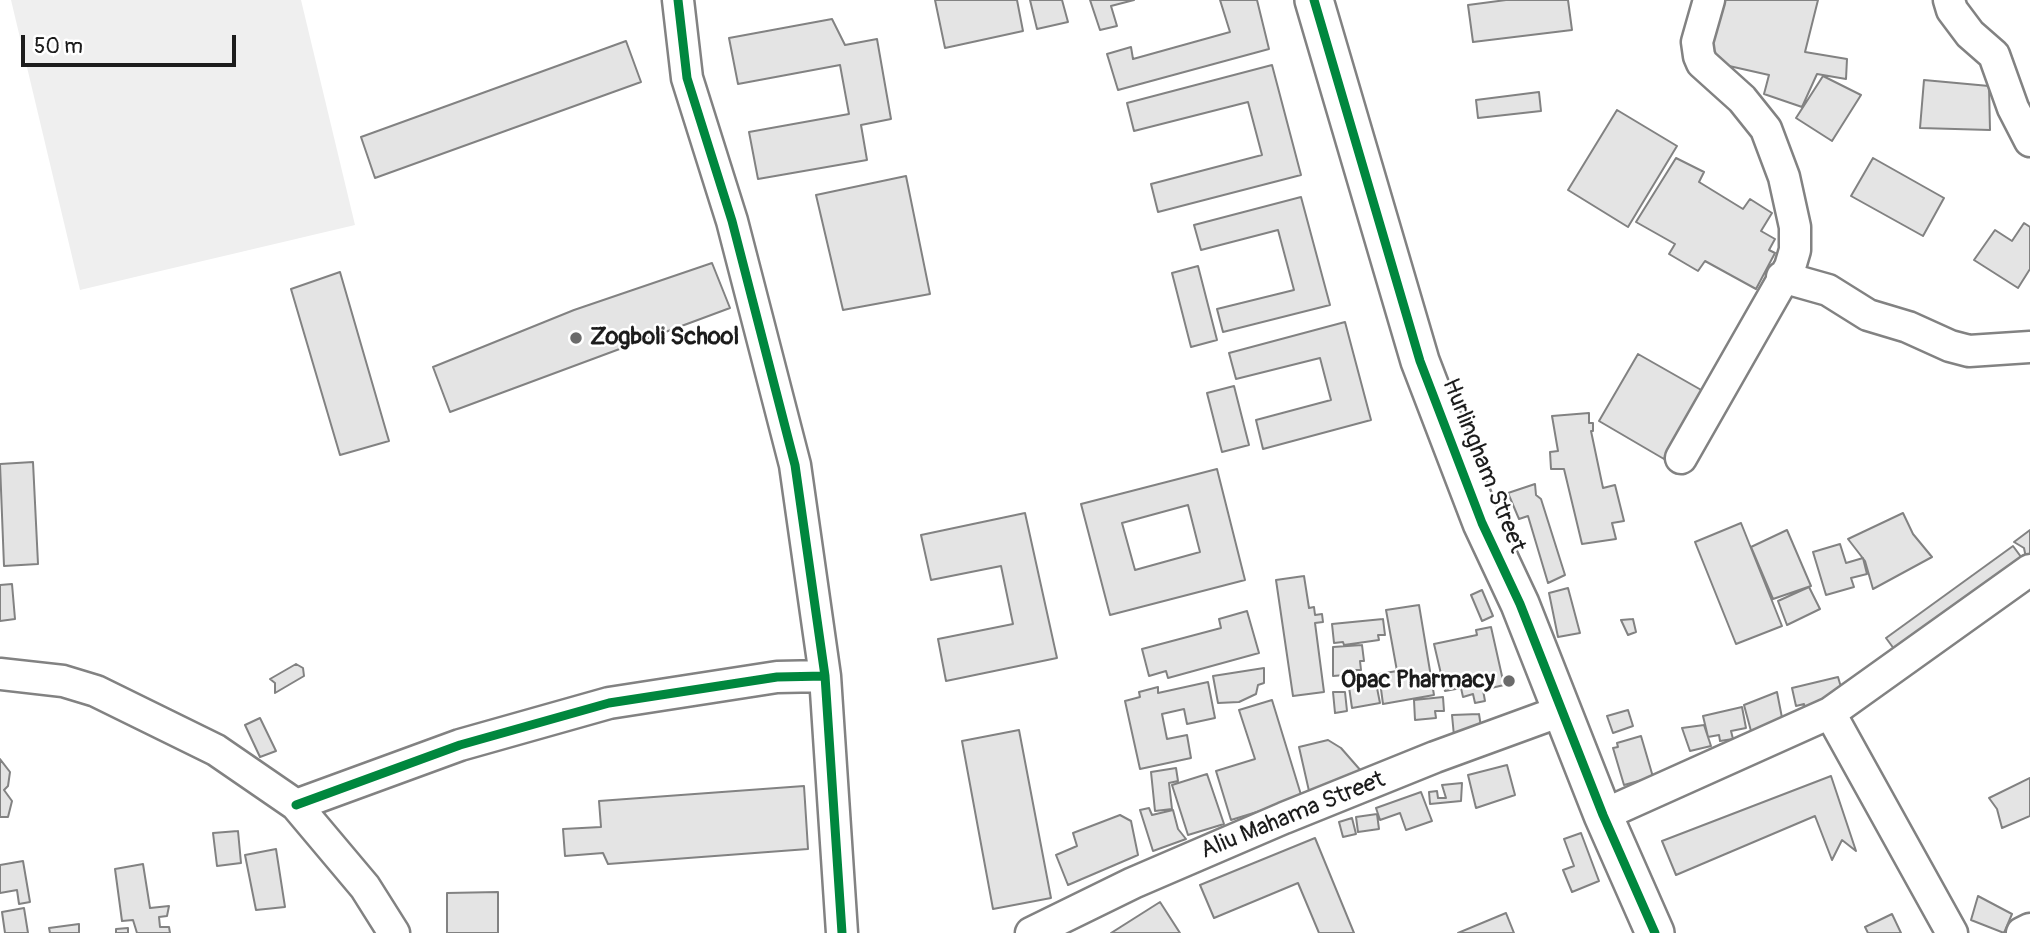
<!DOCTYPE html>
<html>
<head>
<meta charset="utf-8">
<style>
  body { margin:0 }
  #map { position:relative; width:2030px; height:933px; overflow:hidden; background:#fff; font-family:Pangolin,sans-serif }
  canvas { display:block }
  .scale { position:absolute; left:21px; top:35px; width:215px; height:32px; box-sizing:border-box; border:4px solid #1c1c1c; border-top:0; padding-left:9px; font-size:21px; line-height:24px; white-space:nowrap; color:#1c1c1c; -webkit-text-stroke:5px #fff; paint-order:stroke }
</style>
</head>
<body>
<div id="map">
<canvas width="2030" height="933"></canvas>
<div class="scale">50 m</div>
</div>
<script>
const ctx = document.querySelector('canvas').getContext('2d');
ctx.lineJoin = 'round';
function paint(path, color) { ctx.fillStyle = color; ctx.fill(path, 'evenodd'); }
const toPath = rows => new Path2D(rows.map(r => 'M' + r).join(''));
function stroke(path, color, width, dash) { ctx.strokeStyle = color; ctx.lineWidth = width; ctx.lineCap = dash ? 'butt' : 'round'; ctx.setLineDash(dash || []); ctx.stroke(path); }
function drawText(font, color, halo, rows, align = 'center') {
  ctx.font = font + ' Pangolin,sans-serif'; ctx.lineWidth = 5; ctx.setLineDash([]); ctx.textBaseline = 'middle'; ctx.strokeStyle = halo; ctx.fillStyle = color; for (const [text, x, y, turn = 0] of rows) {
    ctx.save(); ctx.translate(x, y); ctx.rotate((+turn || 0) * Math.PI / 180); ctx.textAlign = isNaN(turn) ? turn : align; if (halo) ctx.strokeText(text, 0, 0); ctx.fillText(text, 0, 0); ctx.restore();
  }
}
const green = toPath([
  [11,0,301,0,355,225,80,290]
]);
const building = toPath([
  [935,0,1017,0,1023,31,945,48,935,0],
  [1030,0,1062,0,1068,22,1037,29,1030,0],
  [1090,0,1134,0,1111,6,1117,26,1100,30,1090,0],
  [1220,0,1257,0,1269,49,1118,90,1107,54,1131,47,1133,59,1230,32,1220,0],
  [1506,0,1568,0,1572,30,1473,42,1468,5,1506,0],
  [1722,0,1818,0,1805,52,1847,59,1846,79,1817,74,1802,107,1764,94,1769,75,1707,61,1722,0],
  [832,19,845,45,877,39,891,119,861,125,867,160,758,179,749,132,849,114,840,65,738,84,729,38,832,19],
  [626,41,641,82,375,178,361,137,626,41],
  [1272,65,1301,175,1158,212,1151,184,1262,155,1248,102,1134,131,1127,103,1272,65],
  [1823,76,1861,95,1832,141,1796,118,1823,76],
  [1924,80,1989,86,1990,130,1920,128,1924,80],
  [1539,92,1541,111,1478,118,1476,100,1539,92],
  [1617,110,1677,146,1628,227,1568,190,1617,110],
  [1676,158,1704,172,1699,182,1743,209,1750,199,1772,213,1761,231,1775,239,1769,250,1775,253,1756,289,1705,261,1698,271,1669,254,1675,244,1636,222,1676,158],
  [1873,158,1944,198,1923,236,1851,196,1873,158],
  [906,176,930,294,843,310,816,195,906,176],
  [1301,197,1330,305,1223,332,1217,309,1294,290,1278,230,1201,250,1194,225,1301,197],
  [2024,223,2030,227,2030,269,2018,288,1974,260,1995,230,2012,241,2024,223],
  [712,263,730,308,450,412,433,367,574,310,712,263],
  [1198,266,1217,340,1191,347,1172,273,1198,266],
  [340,272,389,441,340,455,291,289,340,272],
  [1345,322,1371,420,1263,449,1256,420,1331,400,1320,358,1236,379,1229,353,1345,322],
  [1638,354,1703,391,1664,459,1599,421,1638,354],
  [1234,386,1249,445,1222,452,1207,393,1234,386],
  [1589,413,1589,423,1593,423,1593,431,1591,431,1603,488,1615,485,1624,521,1612,523,1616,539,1582,544,1564,469,1551,469,1550,452,1558,451,1552,416,1589,413],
  [33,462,38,564,4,566,0,464,33,462],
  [1217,469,1245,580,1110,615,1081,504,1217,469],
  [1188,505,1200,552,1135,570,1122,523,1188,505],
  [1535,484,1536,495,1541,499,1565,575,1548,583,1528,516,1519,519,1508,493,1535,484],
  [1025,513,1057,658,946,681,938,639,1013,624,1001,566,931,580,921,535,1025,513],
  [1903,513,1913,534,1932,557,1873,589,1865,561,1848,539,1903,513],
  [1741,523,1782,626,1736,644,1695,542,1741,523],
  [1787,530,1811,586,1773,599,1751,547,1787,530],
  [2030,530,2030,561,2027,563,2024,548,2014,542,2030,530],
  [1840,544,1846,563,1863,558,1867,574,1851,578,1854,587,1826,595,1813,552,1840,544],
  [2013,546,2027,565,1900,657,1886,638,2013,546],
  [1304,576,1309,608,1314,607,1315,615,1322,614,1323,622,1315,623,1324,692,1293,696,1276,580,1304,576],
  [12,584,15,619,0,621,0,585,12,584],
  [1809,587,1820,609,1787,625,1778,601,1809,587],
  [1568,588,1580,633,1558,637,1549,593,1568,588],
  [1482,590,1493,616,1482,621,1471,595,1482,590],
  [1419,605,1434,695,1383,704,1379,674,1397,671,1386,610,1419,605],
  [1247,611,1259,653,1168,678,1166,671,1149,676,1142,649,1221,628,1219,619,1247,611],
  [1383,619,1385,635,1378,635,1379,640,1344,645,1343,642,1334,643,1332,624,1383,619],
  [1633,619,1636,632,1628,635,1621,620,1633,619],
  [1491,627,1504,685,1483,690,1485,701,1475,703,1473,694,1463,697,1461,688,1445,691,1434,644,1477,635,1476,630,1491,627],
  [1362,645,1364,661,1360,661,1361,670,1356,670,1357,674,1333,676,1333,647,1362,645],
  [296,664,303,668,304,676,275,693,275,683,270,679,296,664],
  [1264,668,1264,683,1258,685,1256,694,1239,702,1218,703,1213,676,1264,668],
  [1838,677,1843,694,1822,699,1823,704,1806,714,1804,704,1796,706,1792,688,1838,677],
  [1208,682,1215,718,1187,724,1184,709,1162,714,1167,739,1187,735,1191,758,1140,769,1125,701,1140,697,1139,692,1158,687,1158,693,1208,682],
  [1376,683,1380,703,1352,708,1349,687,1376,683],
  [1333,692,1345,692,1347,711,1335,713,1333,692],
  [1777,692,1784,728,1751,731,1744,705,1777,692],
  [1443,697,1444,711,1435,711,1436,718,1415,720,1414,700,1443,697],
  [1272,700,1302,798,1231,820,1216,771,1255,759,1239,710,1272,700],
  [1742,707,1746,728,1731,731,1733,739,1720,741,1719,735,1708,737,1703,716,1742,707],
  [1628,710,1633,726,1613,733,1607,716,1628,710],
  [1479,714,1481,727,1454,736,1452,715,1479,714],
  [260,718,276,751,260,757,245,725,260,718],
  [1704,725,1711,746,1690,751,1682,728,1704,725],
  [1019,730,1051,898,993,909,962,741,1019,730],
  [1641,736,1653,777,1624,785,1613,748,1618,747,1617,743,1641,736],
  [1328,740,1341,748,1362,772,1309,791,1299,747,1328,740],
  [0,759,10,772,8,786,4,790,12,801,8,817,0,817,0,759],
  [1507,765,1515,795,1476,808,1468,775,1507,765],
  [1176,768,1178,781,1169,783,1172,809,1155,811,1151,772,1176,768],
  [1207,774,1224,824,1188,835,1172,785,1207,774],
  [1831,776,1856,851,1842,840,1832,860,1815,816,1676,875,1662,841,1831,776],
  [2030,778,2030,816,2002,828,1997,809,1989,798,2030,778],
  [1462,783,1461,801,1430,804,1429,792,1437,791,1438,798,1446,798,1442,785,1462,783],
  [804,786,808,849,608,864,603,853,565,856,563,829,601,827,599,801,804,786],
  [1421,792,1432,821,1406,830,1400,813,1380,820,1376,808,1421,792],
  [1149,808,1152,815,1173,810,1178,829,1186,839,1153,851,1140,810,1149,808],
  [1377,814,1379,829,1358,832,1356,817,1377,814],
  [1120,815,1131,821,1138,855,1068,885,1056,855,1077,846,1073,833,1120,815],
  [1352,818,1356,834,1343,837,1339,822,1352,818],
  [238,831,241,863,217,866,213,833,238,831],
  [1581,833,1599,881,1572,892,1563,870,1574,866,1564,839,1581,833],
  [1315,838,1354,933,1319,933,1298,883,1214,918,1200,885,1315,838],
  [276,849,285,907,256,910,245,855,276,849],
  [23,861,30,902,19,904,17,890,0,893,0,865,23,861],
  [143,864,150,908,169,906,167,916,159,917,160,927,169,927,170,933,137,933,133,920,122,921,115,869,143,864],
  [498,892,498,933,447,933,447,893,498,892],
  [1978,896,2012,914,2004,933,1971,920,1978,896],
  [1160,902,1180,933,1111,933,1160,902],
  [24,908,28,933,5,933,2,912,24,908],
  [1506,913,1514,933,1458,933,1506,913],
  [1892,914,1901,933,1868,933,1865,927,1892,914],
  [79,924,79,933,50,933,49,928,79,924],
  [128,928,128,933,116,933,116,929,128,928]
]);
const minor = toPath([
  [678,0,687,78,732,221,795,465,825,676],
  [1949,0,1952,10,1970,34,1994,55,2013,108,2030,141],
  [1782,277,1828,290,1868,315,1908,327,1950,346,1969,351,2030,347],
  [1681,458,1790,267,1795,250,1795,227,1784,177,1766,129,1742,99,1702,63,1699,56,1697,42,1709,0],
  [0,674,63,681,96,691,216,750,296,805,365,887,394,933],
  [1830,713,1952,933],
  [296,805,460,745,609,703,777,677,825,676,842,933],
  [1603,815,1830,713,2030,570],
  [1031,933,1133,883,1284,818,1435,757,1561,711],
  [2022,933,2030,929]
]);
const tertiary = toPath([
  [1314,0,1420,361,1482,523,1520,604,1603,815,1655,933]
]);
const cycleway = toPath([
  [678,0,687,78,732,221,795,465,825,676],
  [1314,0,1420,361,1482,523,1520,604,1603,815,1655,933],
  [296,805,460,745,609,703,777,677,825,676,842,933]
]);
const markers = [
  [576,338,7,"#6b6b6b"],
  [1509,681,7,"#6b6b6b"]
];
const poiNames = [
  ["Zogboli School",590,338],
  ["Opac Pharmacy",1495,681,"right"]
];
const streetNames = [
  ["Hurlingham Street",1483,466,68],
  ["Aliu Mahama Street",1293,816,-22]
];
paint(green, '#efefef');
paint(building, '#e4e4e4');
stroke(building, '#828282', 2);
stroke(minor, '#828282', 35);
stroke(tertiary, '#828282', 42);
stroke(minor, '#fff', 30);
stroke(tertiary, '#fff', 37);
stroke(cycleway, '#00873e', 9);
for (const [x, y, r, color] of markers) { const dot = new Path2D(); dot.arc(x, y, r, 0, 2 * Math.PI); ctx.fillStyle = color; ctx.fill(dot); stroke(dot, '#fff', 2.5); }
drawText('bold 24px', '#1c1c1c', '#fff', poiNames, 'left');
drawText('24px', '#1c1c1c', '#fff', streetNames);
</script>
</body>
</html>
